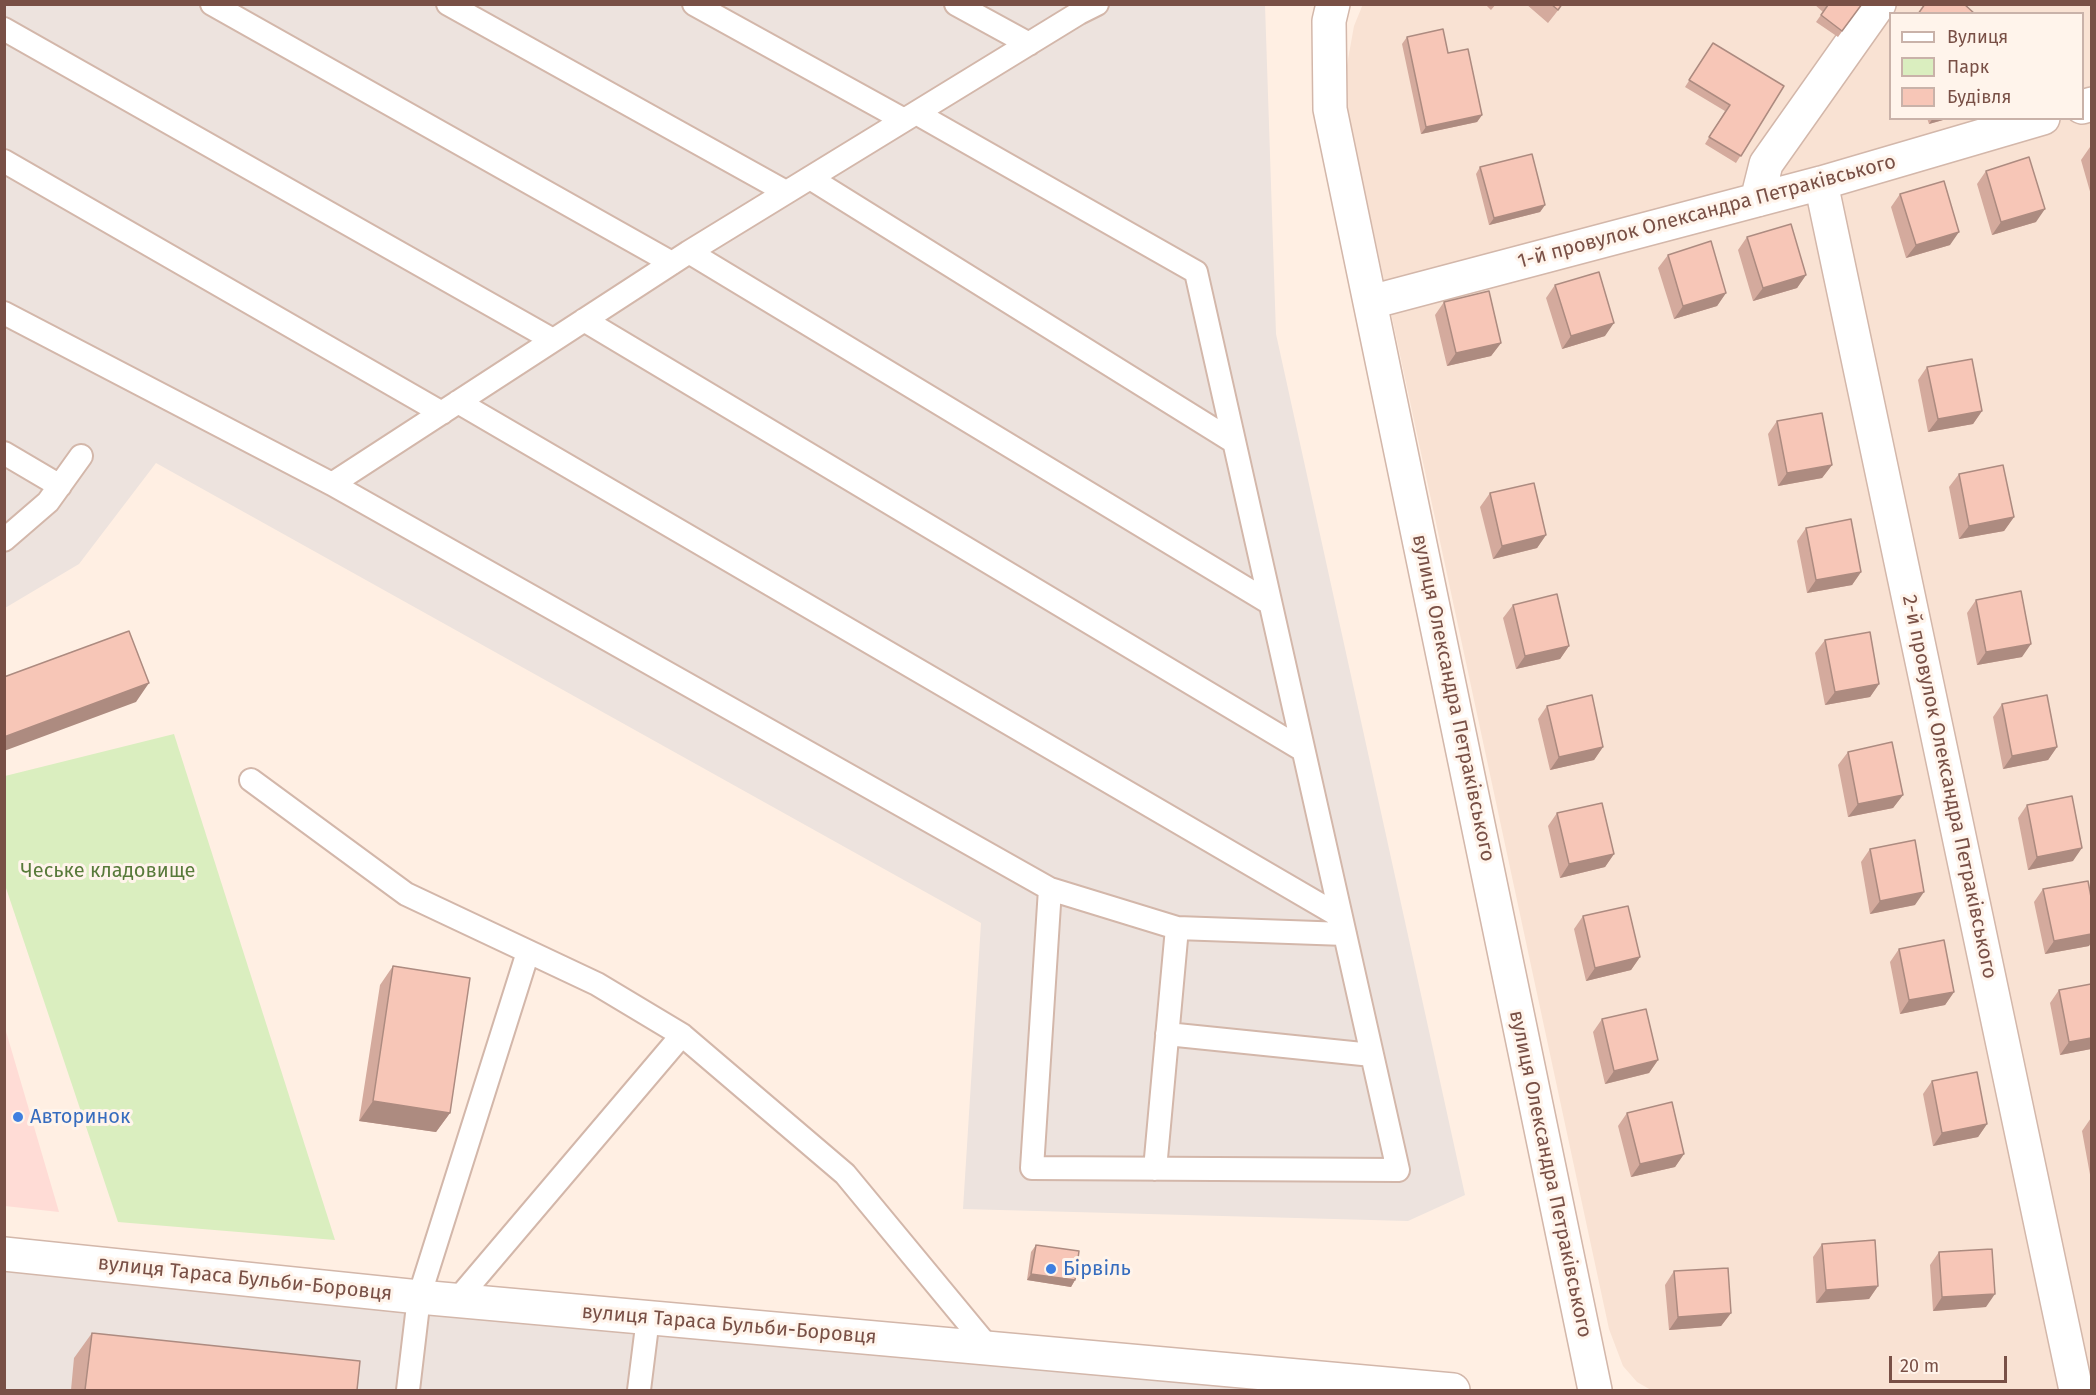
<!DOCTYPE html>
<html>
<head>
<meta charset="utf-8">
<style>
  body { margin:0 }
  #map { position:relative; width:2096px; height:1395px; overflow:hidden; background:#ffefe3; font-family:"Fira Sans",sans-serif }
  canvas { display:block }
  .frame { position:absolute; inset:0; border:6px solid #795046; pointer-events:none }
  .legend { position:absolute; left:1889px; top:12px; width:195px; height:108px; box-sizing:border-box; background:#fff4eb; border:2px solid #c9b2a9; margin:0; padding:8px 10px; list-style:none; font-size:18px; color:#795046 }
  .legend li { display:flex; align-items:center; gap:12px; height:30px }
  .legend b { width:30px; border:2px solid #c9b2a9 }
  .scale { position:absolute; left:1889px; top:1356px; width:118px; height:27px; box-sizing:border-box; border:3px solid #795046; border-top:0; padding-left:8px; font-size:18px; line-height:21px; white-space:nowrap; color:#795046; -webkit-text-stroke:4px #fff4eb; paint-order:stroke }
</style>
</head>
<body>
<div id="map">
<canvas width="2096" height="1395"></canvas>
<div class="frame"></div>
<ul class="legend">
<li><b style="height:8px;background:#fff"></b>Вулиця</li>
<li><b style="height:16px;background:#daeebf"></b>Парк</li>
<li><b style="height:16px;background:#f7c6b7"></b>Будівля</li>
</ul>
<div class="scale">20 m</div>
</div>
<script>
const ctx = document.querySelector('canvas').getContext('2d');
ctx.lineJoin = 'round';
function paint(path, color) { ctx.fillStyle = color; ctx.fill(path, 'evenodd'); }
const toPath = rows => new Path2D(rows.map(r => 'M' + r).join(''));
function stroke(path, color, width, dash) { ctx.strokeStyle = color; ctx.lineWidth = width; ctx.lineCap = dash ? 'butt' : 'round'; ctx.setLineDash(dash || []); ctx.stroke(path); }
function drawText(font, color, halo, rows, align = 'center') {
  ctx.font = font + ' "Fira Sans",sans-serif'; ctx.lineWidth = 6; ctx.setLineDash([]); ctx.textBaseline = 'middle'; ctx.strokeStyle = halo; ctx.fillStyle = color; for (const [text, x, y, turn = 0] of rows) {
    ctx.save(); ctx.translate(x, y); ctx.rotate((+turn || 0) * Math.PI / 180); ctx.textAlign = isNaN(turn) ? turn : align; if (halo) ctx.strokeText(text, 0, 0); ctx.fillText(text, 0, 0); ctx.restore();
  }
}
const residential = toPath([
  [1363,4,2091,5,2091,1390,1651,1390,1637,1382,1623,1366,1609,1329,1347,108,1347,65,1354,26],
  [1890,14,2082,14,2082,118,1890,118]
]);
const commercial = toPath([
  [4,1028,5,1028,59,1212,5,1206]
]);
const industrial = toPath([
  [4,5,1265,5,1276,334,1465,1195,1408,1221,963,1209,981,923,156,463,79,564,5,608],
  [5,1254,1453,1390,5,1390]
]);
const green = toPath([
  [174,734,335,1240,118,1222,5,885,5,776]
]);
const service = toPath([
  [212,4,672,263],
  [448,4,786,192],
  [694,4,904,120],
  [956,4,1029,44],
  [4,29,553,340],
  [916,113,1196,272,1398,1170,1032,1168,1050,889,332,484,689,252,1079,13,1097,4],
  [4,161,442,413],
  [810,178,1234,442],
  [689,252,1270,603],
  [4,313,332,484],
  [584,320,1303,750],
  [458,402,1341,917],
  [4,453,60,486],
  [4,540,48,502,81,456],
  [251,780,406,894,597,984,682,1035,845,1174,989,1348],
  [1050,889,1177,928,1345,934],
  [1167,1034,1372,1055],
  [1155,1169,1177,928],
  [457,1300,682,1035],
  [408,1390,419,1297,528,952],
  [639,1390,648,1318]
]);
const minor = toPath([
  [2082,107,2092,104],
  [1821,183,2076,1390],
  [1757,200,1766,164,1879,4],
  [1371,302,1821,183,2043,118]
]);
const tertiary = toPath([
  [1333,4,1329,21,1330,109,1595,1390],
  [4,1254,419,1297,1453,1390]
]);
const wall = toPath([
  [1485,4,1496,4,1491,10],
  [1526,4,1563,4,1548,23],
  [1814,4,1862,4,1838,37,1816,22,1823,12],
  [1407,37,1448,53,1482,115,1477,122,1421,134,1402,44],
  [1713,43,1784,86,1736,163,1705,144,1725,111,1685,87],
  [1927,118,1950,118,1929,124],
  [2091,146,2091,195,2081,160,2090,147],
  [1480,167,1545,205,1540,212,1489,225,1476,174],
  [1986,171,2036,222,1992,235,1977,184],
  [1900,194,1950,245,1906,258,1891,207],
  [1747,237,1806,275,1797,288,1753,301,1738,250],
  [1668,255,1726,293,1717,306,1674,319,1658,268],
  [1555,285,1605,336,1562,349,1546,298],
  [1444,302,1501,343,1491,356,1447,366,1435,315],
  [1927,367,1982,411,1973,424,1928,432,1918,380],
  [1777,421,1832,465,1822,478,1778,486,1768,434],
  [1959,474,2014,517,2004,531,1959,539,1949,487],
  [1490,493,1546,535,1537,548,1493,559,1480,507],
  [1806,528,1861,572,1852,585,1807,593,1797,541],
  [1976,600,2022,657,1977,665,1967,613],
  [1513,605,1569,646,1560,659,1516,669,1503,618],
  [1825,640,1879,684,1870,697,1825,705,1815,653],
  [2002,704,2057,747,2048,760,2003,769,1993,717],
  [1547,706,1603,747,1594,760,1550,770,1538,719],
  [1848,752,1903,795,1893,808,1848,817,1838,765],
  [2027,805,2073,861,2028,870,2018,818],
  [1557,813,1614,854,1605,867,1560,878,1548,826],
  [1870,849,1915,905,1870,914,1861,862],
  [2043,889,2089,946,2045,954,2034,902],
  [1583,916,1640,957,1631,970,1586,981,1574,929],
  [1899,949,1954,992,1945,1005,1900,1014,1890,962],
  [393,966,450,1113,436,1132,359,1121,380,985],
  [2059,990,2091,1049,2060,1055,2050,1003],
  [1602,1019,1658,1060,1649,1073,1605,1084,1593,1032],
  [1932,1081,1987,1124,1978,1137,1933,1146,1923,1094],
  [1627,1113,1684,1154,1675,1167,1631,1177,1618,1126],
  [2091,1118,2091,1180,2082,1131],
  [1822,1244,1878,1286,1869,1299,1816,1303,1813,1257],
  [1036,1245,1075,1280,1071,1287,1027,1280,1031,1252],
  [1939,1252,1986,1307,1933,1311,1930,1265],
  [1674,1271,1731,1313,1721,1326,1669,1330,1665,1285],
  [92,1333,357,1390,71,1390,74,1358]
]);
const shadedWall = toPath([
  [1482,115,1477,122,1421,134,1426,127],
  [1933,118,1950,118,1929,124],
  [1545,205,1540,212,1489,225,1494,218],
  [2045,209,2036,222,1992,235,2001,222],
  [1959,232,1950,245,1906,258,1916,245],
  [1806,275,1797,288,1753,301,1763,288],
  [1726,293,1717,306,1674,319,1683,306],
  [1614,323,1605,336,1562,349,1571,336],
  [1501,343,1491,356,1447,366,1456,353],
  [1982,411,1973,424,1928,432,1938,419],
  [1832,465,1822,478,1778,486,1787,473],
  [2014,517,2004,531,1959,539,1969,526],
  [1546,535,1537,548,1493,559,1502,546],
  [1861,572,1852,585,1807,593,1816,580],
  [2031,644,2022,657,1977,665,1986,652],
  [1569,646,1560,659,1516,669,1525,656],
  [149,683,136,702,4,751,4,737],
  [1879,684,1870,697,1825,705,1835,692],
  [1603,747,1594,760,1550,770,1559,757],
  [2057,747,2048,760,2003,769,2012,756],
  [1903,795,1893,808,1848,817,1858,804],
  [2082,848,2073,861,2028,870,2037,857],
  [1614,854,1605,867,1560,878,1569,864],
  [1924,892,1915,905,1870,914,1880,901],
  [2091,934,2091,943,2089,946,2045,954,2054,941],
  [1640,957,1631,970,1586,981,1595,968],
  [1954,992,1945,1005,1900,1014,1909,1000],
  [2091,1038,2091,1049,2060,1055,2069,1042],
  [1658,1060,1649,1073,1605,1084,1614,1071],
  [373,1101,450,1113,436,1132,359,1121],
  [1987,1124,1978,1137,1933,1146,1942,1133],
  [1684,1154,1675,1167,1631,1177,1640,1164],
  [1031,1274,1075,1280,1071,1287,1027,1280],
  [1878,1286,1869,1299,1816,1303,1826,1290],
  [1995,1294,1986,1307,1933,1311,1942,1297],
  [1731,1313,1721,1326,1669,1330,1678,1317]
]);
const building = toPath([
  [1551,4,1562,4,1558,10,1551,4],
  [1828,4,1862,4,1842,31,1821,15,1828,5,1828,4],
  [1925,4,1964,4,1975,14,1918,14,1925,4],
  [1443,29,1448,53,1468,49,1482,115,1426,127,1407,37,1443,29],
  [1713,43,1784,86,1741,156,1709,137,1730,105,1689,80,1713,43],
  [1532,154,1545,205,1494,218,1480,167,1532,154],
  [2029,157,2045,209,2001,222,1986,171,2029,157],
  [1944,181,1959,232,1916,245,1900,194,1944,181],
  [1791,224,1806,275,1763,288,1747,237,1791,224],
  [1711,241,1726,293,1683,306,1668,255,1711,241],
  [1599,272,1614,323,1571,336,1555,285,1599,272],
  [1489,291,1501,343,1456,353,1444,302,1489,291],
  [1972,359,1982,411,1938,419,1927,367,1972,359],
  [1822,413,1832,465,1787,473,1777,421,1822,413],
  [2003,465,2014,517,1969,526,1959,474,2003,465],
  [1534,483,1546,535,1502,546,1490,493,1534,483],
  [1851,519,1861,572,1816,580,1806,528,1851,519],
  [2021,591,2031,644,1986,652,1976,600,2021,591],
  [1557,594,1569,646,1525,656,1513,605,1557,594],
  [129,631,149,683,4,737,4,677,129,631],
  [1870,632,1879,684,1835,692,1825,640,1870,632],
  [1592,695,1603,747,1559,757,1547,706,1592,695],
  [2047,695,2057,747,2012,756,2002,704,2047,695],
  [1892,742,1903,795,1858,804,1848,752,1892,742],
  [2072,796,2082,848,2037,857,2027,805,2072,796],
  [1602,803,1614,854,1569,864,1557,813,1602,803],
  [1915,840,1924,892,1880,901,1870,849,1915,840],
  [2088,881,2091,897,2091,934,2054,941,2043,889,2088,881],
  [1628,906,1640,957,1595,968,1583,916,1628,906],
  [1944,940,1954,992,1909,1000,1899,949,1944,940],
  [393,966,470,978,450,1113,373,1101,393,966],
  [2091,984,2091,1038,2069,1042,2059,990,2091,984],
  [1646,1009,1658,1060,1614,1071,1602,1019,1646,1009],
  [1977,1072,1987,1124,1942,1133,1932,1081,1977,1072],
  [1672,1102,1684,1154,1640,1164,1627,1113,1672,1102],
  [1875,1240,1878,1286,1826,1290,1822,1244,1875,1240],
  [1036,1245,1079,1251,1075,1280,1031,1274,1036,1245],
  [1992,1249,1995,1294,1942,1297,1939,1252,1992,1249],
  [1728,1268,1731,1313,1678,1317,1674,1271,1728,1268],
  [92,1333,360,1361,357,1390,85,1390,92,1333]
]);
const markers = [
  [18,1117,6,"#3f7fe0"],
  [1051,1269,6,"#3f7fe0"]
];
const streetNames = [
  ["1-й провулок Олександра Петраківського",1707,212,-15],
  ["вулиця Олександра Петраківського",1453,698,78],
  ["2-й провулок Олександра Петраківського",1949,787,78],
  ["вулиця Олександра Петраківського",1550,1174,78],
  ["вулиця Тараса Бульби-Боровця",245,1279,6],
  ["вулиця Тараса Бульби-Боровця",729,1325,5]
];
const parkNames = [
  ["Чеське кладовище",108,871]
];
const shopNames = [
  ["Авторинок",30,1117],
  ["Бірвіль",1063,1269]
];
paint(residential, '#f9e2d3');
paint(commercial, '#ffdcd6');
paint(industrial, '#ede3de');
paint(green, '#daeebf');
stroke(service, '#d3b7aa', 26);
stroke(minor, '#d3b7aa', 36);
stroke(tertiary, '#d3b7aa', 36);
stroke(service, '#fff', 22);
stroke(minor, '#fff', 33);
stroke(tertiary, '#fff', 33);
paint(wall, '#d4aa9d');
paint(shadedWall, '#ad8b80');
paint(building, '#f7c6b7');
stroke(building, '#ad8b80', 1.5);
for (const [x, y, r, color] of markers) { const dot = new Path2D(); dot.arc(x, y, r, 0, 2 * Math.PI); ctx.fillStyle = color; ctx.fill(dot); stroke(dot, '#fff4eb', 2); }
drawText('20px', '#795046', '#fff4eb', streetNames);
drawText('20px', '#587a3a', '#fff4eb', parkNames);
drawText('20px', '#366cbe', '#fff4eb', shopNames, 'left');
</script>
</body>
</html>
